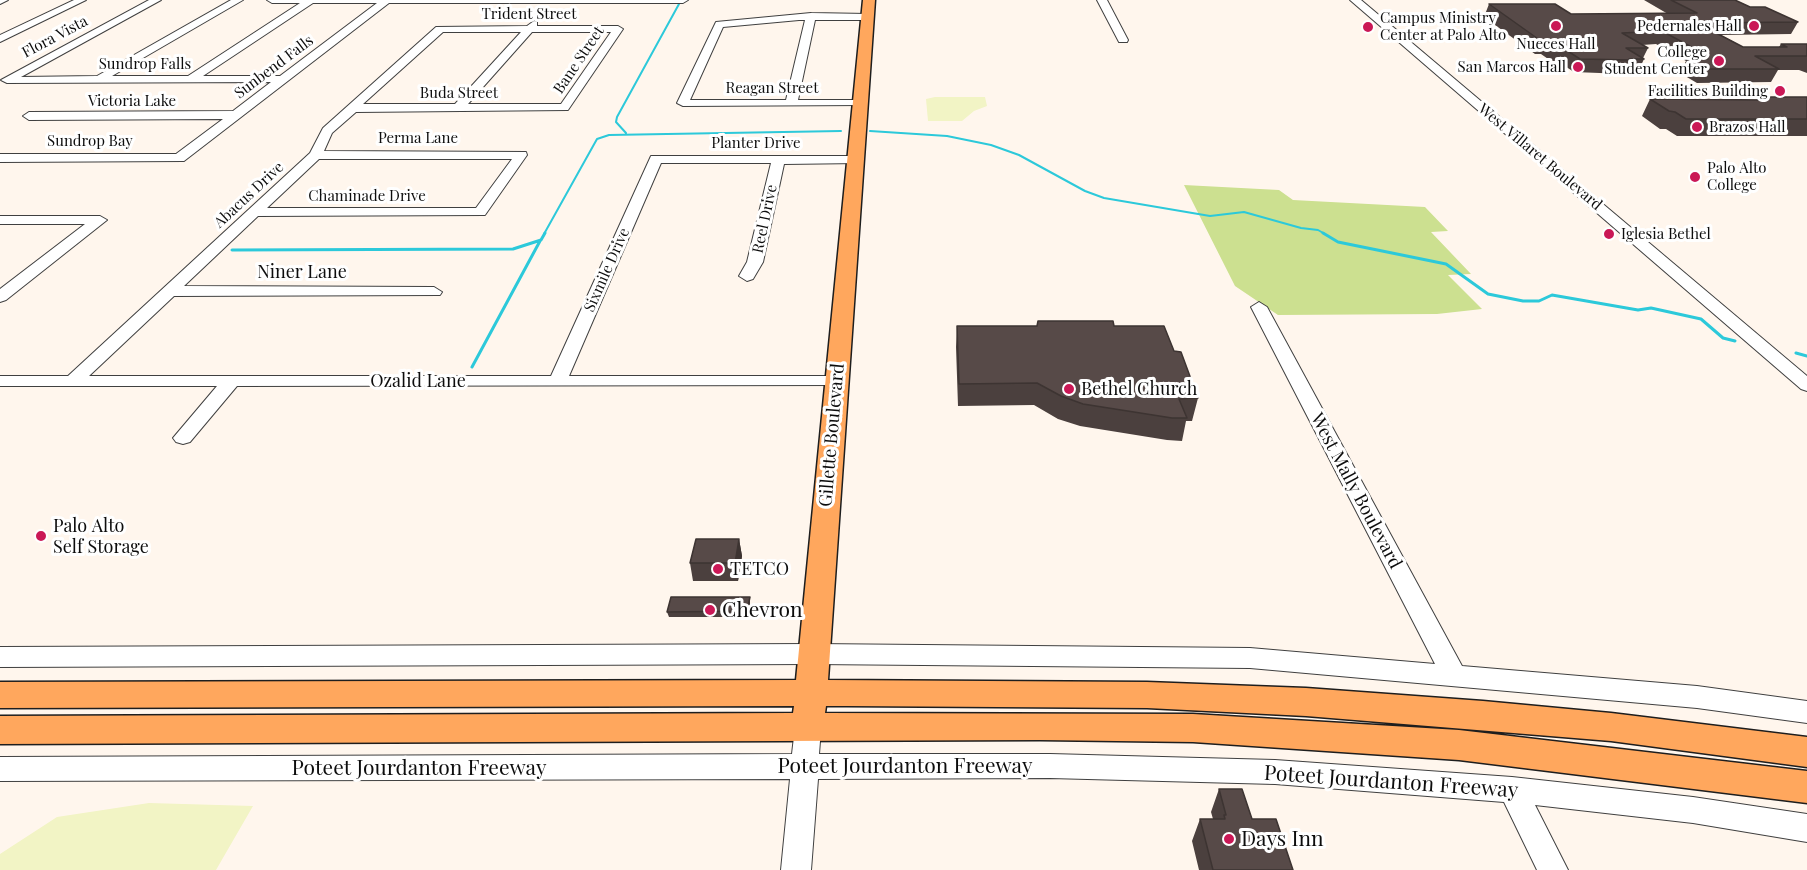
<!DOCTYPE html>
<html>
<head>
<meta charset="utf-8">
<style>
  body { margin:0 }
  canvas { display:block; background:#fff6ed }
</style>
</head>
<body>
<canvas width="1807" height="870"></canvas>
<script>
const ctx = document.querySelector('canvas').getContext('2d');
ctx.lineJoin = 'round';
function paint(path, color) { ctx.fillStyle = color; ctx.fill(path, 'evenodd'); }
const toPath = rows => new Path2D(rows.map(r => 'M' + r).join(''));
function stroke(path, color, width, dash) { ctx.strokeStyle = color; ctx.lineWidth = width; ctx.lineCap = dash ? 'butt' : 'round'; ctx.setLineDash(dash || []); ctx.stroke(path); }
function drawText(font, color, halo, rows, align = 'center') {
  ctx.font = font + ' "Playfair Display",serif'; ctx.lineWidth = 6; ctx.setLineDash([]); ctx.textBaseline = 'middle'; ctx.strokeStyle = halo; ctx.fillStyle = color; for (const [text, x, y, turn = 0] of rows) {
    ctx.save(); ctx.translate(x, y); ctx.rotate((+turn || 0) * Math.PI / 180); ctx.textAlign = isNaN(turn) ? turn : align; if (halo) ctx.strokeText(text, 0, 0); ctx.fillText(text, 0, 0); ctx.restore();
  }
}
const forest = toPath([
  [1184,185,1279,190,1293,200,1425,207,1448,231,1431,232,1471,274,1448,275,1482,309,1437,314,1278,315,1235,286]
]);
const pitch = toPath([
  [935,97,985,97,987,106,974,111,962,121,928,121,926,99],
  [149,803,253,806,216,870,0,870,0,854,57,817]
]);
const streamFar1 = toPath([
  [870,131,947,136,991,145,1019,155,1085,191,1104,198,1210,216,1244,212,1301,228,1318,230,1325,234],
  [626,133,616,122,617,117,679,4],
  [544,234,597,139,609,135,841,131]
]);
const stream = toPath([
  [1323,233,1338,242,1446,264,1488,294,1523,301,1539,301,1552,295,1638,310,1651,308,1701,319,1723,338,1735,341],
  [232,250,513,249,541,240,545,233],
  [1796,353,1807,356],
  [472,367,540,241]
]);
const minor = toPath([
  [0,0,8,0,0,4,0,0],
  [74,0,86,0,0,42,0,35,74,0],
  [149,0,161,0,21,77,97,76,231,0,243,0,112,76,188,76,300,3,272,3,267,0,688,0,683,3,389,3,184,161,0,162,0,154,176,154,223,119,29,120,23,116,29,112,233,111,271,82,7,83,1,80,149,0],
  [313,3,377,3,280,76,203,76,313,3],
  [1097,0,1107,0,1128,40,1127,42,1119,42,1097,0],
  [1350,0,1361,0,1807,376,1807,391,1801,389,1350,0],
  [811,13,868,14,873,17,868,20,815,20,798,100,861,100,865,101,865,105,683,106,677,103,716,22,811,13],
  [799,20,805,20,786,100,690,100,723,27,799,20],
  [534,21,537,22,537,26,618,26,623,29,568,110,356,112,332,133,324,151,526,152,527,155,485,215,258,216,184,286,434,287,442,292,440,295,174,296,89,376,551,376,651,156,855,156,862,160,860,163,784,164,763,262,753,279,747,281,739,276,747,262,771,163,661,163,569,376,836,376,842,377,845,381,842,385,237,386,190,442,183,444,176,442,173,438,217,386,0,386,0,376,68,376,310,153,323,128,436,27,527,26,534,21],
  [443,32,521,32,455,104,363,104,443,32],
  [532,32,611,32,561,104,468,104,532,32],
  [319,159,512,159,476,208,267,208,319,159],
  [0,216,100,216,107,220,6,300,0,302,0,289,85,224,0,224,0,216],
  [1259,302,1267,307,1462,666,1697,686,1807,701,1807,723,1697,708,1250,668,814,664,0,667,0,647,814,644,1250,648,1435,664,1251,307,1259,302],
  [808,716,817,720,821,728,819,754,1050,754,1275,760,1512,777,1693,797,1807,814,1807,842,1693,823,1535,805,1568,870,1537,870,1504,802,1275,784,1050,778,818,779,811,870,781,870,790,779,0,781,0,757,792,754,795,728,799,720,808,716]
]);
const major = toPath([
  [863,0,875,0,828,680,1147,682,1306,688,1483,701,1611,713,1807,737,1807,767,1611,741,1306,716,1147,708,847,706,826,706,825,713,1193,714,1459,730,1807,771,1807,803,1459,760,1193,742,1040,740,0,744,0,716,793,713,794,706,0,708,0,682,796,680,863,0]
]);
const wall = toPath([
  [1644,0,1735,0,1750,7,1798,22,1791,34,1721,35,1743,47,1779,47,1781,44,1807,44,1807,73,1799,70,1778,70,1771,82,1697,83,1680,73,1686,61,1656,44,1642,45,1648,48,1643,58,1644,59,1638,72,1626,72,1625,74,1574,72,1557,61,1551,61,1541,54,1535,54,1484,17,1489,4,1571,14,1668,14],
  [1762,97,1807,97,1807,136,1677,136,1666,129,1660,129,1642,116,1650,99,1760,100],
  [957,326,1114,326,1174,351,1198,398,1192,421,1186,421,1182,441,1167,440,1080,426,1058,419,1034,405,958,406,956,347],
  [739,539,742,556,738,581,693,581,690,563],
  [750,597,750,603,748,617,669,617,667,612],
  [1219,789,1252,819,1293,870,1199,870,1192,841,1200,819,1213,819,1211,812]
]);
const shadedWall = toPath([
  [739,539,742,556,738,581,735,563],
  [750,597,750,603,748,617,747,611]
]);
const building = toPath([
  [1671,0,1735,0,1750,7,1765,7,1798,22,1697,23,1743,47,1787,47,1781,44,1807,44,1807,56,1755,56,1779,69,1704,69,1687,60,1708,59,1702,56,1708,56,1662,31,1622,33,1648,48,1626,48,1644,59,1629,59,1631,60,1580,59,1563,48,1557,48,1546,41,1541,41,1489,4,1555,4,1571,14,1697,13,1671,0],
  [1762,97,1807,97,1807,119,1686,119,1675,112,1669,111,1650,99,1767,100,1762,97],
  [1038,321,1113,321,1114,326,1164,326,1174,351,1181,352,1198,398,1179,399,1187,418,1172,418,1083,404,1061,396,1037,383,959,384,957,326,1037,326,1038,321],
  [696,539,739,539,735,563,690,563,696,539],
  [671,597,750,597,747,611,667,612,671,597],
  [1219,789,1242,789,1252,819,1276,819,1293,870,1213,870,1200,819,1225,819,1224,815,1226,815,1219,789]
]);
const markers = [
  [1556,26,6,"#ca1856"],
  [1754,26,6,"#ca1856"],
  [1368,27,6,"#ca1856"],
  [1719,61,6,"#ca1856"],
  [1578,67,6,"#ca1856"],
  [1780,91,6,"#ca1856"],
  [1697,127,6,"#ca1856"],
  [1695,177,6,"#ca1856"],
  [1609,234,6,"#ca1856"],
  [1069,389,6,"#ca1856"],
  [41,536,6,"#ca1856"],
  [718,569,6,"#ca1856"],
  [710,610,6,"#ca1856"],
  [1229,839,6,"#ca1856"]
];
const farStreetnames = [
  ["Trident Street",529,14],
  ["Flora Vista",55,37,-28],
  ["Bane Street",579,60,-56],
  ["Sundrop Falls",145,64],
  ["Sunbend Falls",274,67,-37],
  ["Reagan Street",772,88],
  ["Buda Street",459,93],
  ["Victoria Lake",132,101],
  ["Perma Lane",418,138],
  ["Sundrop Bay",90,141],
  ["Planter Drive",756,143],
  ["West Villaret Boulevard",1540,157,40],
  ["Abacus Drive",249,195,-43],
  ["Chaminade Drive",367,196],
  ["Reel Drive",765,219,-78],
  ["Sixmile Drive",607,270,-66]
];
const farPoinames = [
  ["Campus Ministry",1380,18],
  ["Center at Palo Alto",1380,35],
  ["Pedernales Hall",1742,26,"right"],
  ["Nueces Hall",1556,44,"center"],
  ["College",1707,52,"right"],
  ["Student Center",1707,69,"right"],
  ["San Marcos Hall",1566,67,"right"],
  ["Facilities Building",1768,91,"right"],
  ["Brazos Hall",1709,127],
  ["Palo Alto",1707,168],
  ["College",1707,185],
  ["Iglesia Bethel",1621,234]
];
const streetNames = [
  ["Niner Lane",302,272],
  ["Ozalid Lane",418,381],
  ["Gillette Boulevard",832,435,-85],
  ["West Mally Boulevard",1356,491,62]
];
const poiNames = [
  ["Bethel Church",1081,389],
  ["Palo Alto",53,526],
  ["Self Storage",53,547],
  ["TETCO",730,569]
];
const nearPoinames = [
  ["Chevron",722,610],
  ["Days Inn",1241,839]
];
const nearStreetnames = [
  ["Poteet Jourdanton Freeway",905,766],
  ["Poteet Jourdanton Freeway",419,768],
  ["Poteet Jourdanton Freeway",1391,782,4]
];
paint(forest, '#cce090');
paint(pitch, '#f2f4c5');
stroke(streamFar1, '#2cc9da', 2);
stroke(stream, '#2cc9da', 3);
stroke(minor, '#404040', 2);
stroke(major, '#1e1e1e', 3);
paint(minor, '#fff');
paint(major, '#ffa75d');
paint(wall, '#4b403e');
paint(shadedWall, '#3d3432');
paint(building, '#574a48');
stroke(building, '#3d3432', 1.5);
for (const [x, y, r, color] of markers) { const dot = new Path2D(); dot.arc(x, y, r, 0, 2 * Math.PI); ctx.fillStyle = color; ctx.fill(dot); stroke(dot, '#fff', 2); }
drawText('15px', '#0d0d0d', '#fff', farStreetnames);
drawText('15px', '#0d0d0d', '#fff', farPoinames, 'left');
drawText('18px', '#0d0d0d', '#fff', streetNames);
drawText('18px', '#0d0d0d', '#fff', poiNames, 'left');
drawText('21px', '#0d0d0d', '#fff', nearPoinames, 'left');
drawText('21px', '#0d0d0d', '#fff', nearStreetnames);
</script>
</body>
</html>
